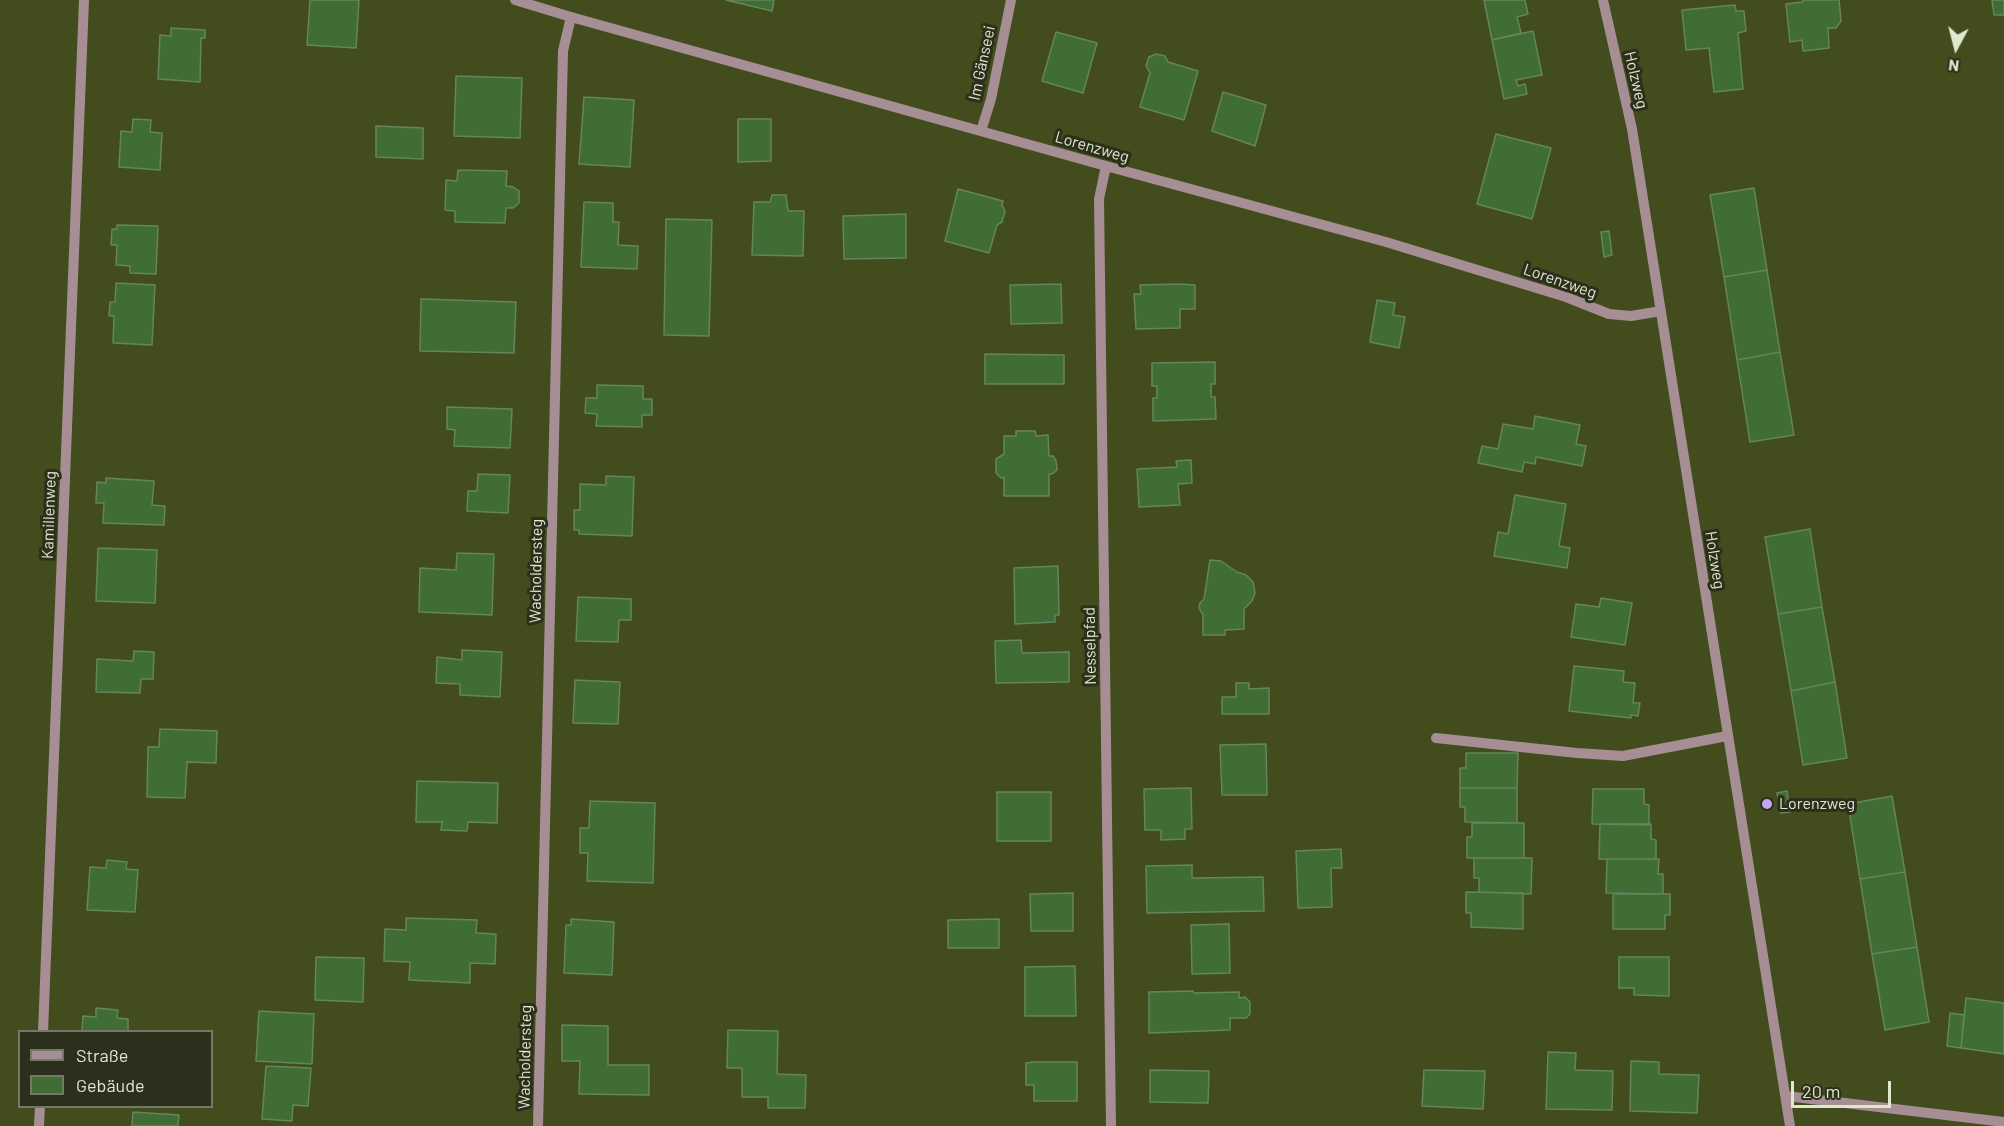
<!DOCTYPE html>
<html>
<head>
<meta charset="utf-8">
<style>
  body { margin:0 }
  #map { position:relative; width:2004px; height:1126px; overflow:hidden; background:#424c1c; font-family:Barlow,sans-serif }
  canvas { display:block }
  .legend { position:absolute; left:18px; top:1030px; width:195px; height:78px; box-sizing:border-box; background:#2b2f1b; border:2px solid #737962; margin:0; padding:8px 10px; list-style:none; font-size:18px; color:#dfe7cd }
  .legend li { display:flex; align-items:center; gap:12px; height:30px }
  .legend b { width:30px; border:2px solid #737962 }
  .north { position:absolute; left:1926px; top:18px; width:60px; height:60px; -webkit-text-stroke:4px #2b2f1b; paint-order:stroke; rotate:187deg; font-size:16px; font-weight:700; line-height:24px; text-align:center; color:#dfe7cd }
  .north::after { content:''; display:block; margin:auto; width:21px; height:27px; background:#dfe7cd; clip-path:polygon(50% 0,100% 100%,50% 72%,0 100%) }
  .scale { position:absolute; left:1791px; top:1081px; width:100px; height:27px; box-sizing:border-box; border:3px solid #dfe7cd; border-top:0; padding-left:8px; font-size:18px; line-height:21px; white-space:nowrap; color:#dfe7cd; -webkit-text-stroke:4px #2b2f1b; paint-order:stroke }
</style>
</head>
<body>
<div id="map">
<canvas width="2004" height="1126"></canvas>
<ul class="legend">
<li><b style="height:8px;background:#a78e95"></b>Straße</li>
<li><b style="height:16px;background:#3f6d33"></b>Gebäude</li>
</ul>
<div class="north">N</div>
<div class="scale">20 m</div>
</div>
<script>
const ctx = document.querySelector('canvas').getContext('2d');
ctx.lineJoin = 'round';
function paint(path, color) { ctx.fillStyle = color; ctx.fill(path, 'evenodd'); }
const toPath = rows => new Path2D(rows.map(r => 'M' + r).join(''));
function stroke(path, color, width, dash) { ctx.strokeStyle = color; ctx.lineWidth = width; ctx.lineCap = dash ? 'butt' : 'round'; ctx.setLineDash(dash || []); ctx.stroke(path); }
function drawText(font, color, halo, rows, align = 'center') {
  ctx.font = font + ' Barlow,sans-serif'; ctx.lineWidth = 6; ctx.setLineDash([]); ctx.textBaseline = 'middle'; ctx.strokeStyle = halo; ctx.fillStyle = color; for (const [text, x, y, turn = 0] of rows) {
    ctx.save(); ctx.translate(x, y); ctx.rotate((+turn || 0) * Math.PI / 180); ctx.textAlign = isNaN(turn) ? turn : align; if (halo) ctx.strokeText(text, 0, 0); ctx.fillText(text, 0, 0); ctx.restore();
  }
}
const building = toPath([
  [310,0,359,0,356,48,307,45,310,0],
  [726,0,774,0,772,11,726,0],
  [1484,0,1525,0,1528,14,1517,17,1521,33,1492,40,1484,0],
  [1803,0,1839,0,1841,21,1836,28,1828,28,1829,48,1803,51,1802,40,1790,42,1786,4,1803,2,1803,0],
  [1992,0,2004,0,2004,15,1994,15,1992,0],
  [1735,5,1736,11,1744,11,1746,31,1738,33,1743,89,1714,92,1709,48,1686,50,1682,10,1735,5],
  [171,28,205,30,205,38,201,38,200,82,158,79,160,35,171,36,171,28],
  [1533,31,1542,75,1516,80,1518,86,1525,84,1527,94,1504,99,1492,40,1533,31],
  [1056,32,1097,43,1083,93,1042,81,1056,32],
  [1156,54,1165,56,1168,62,1198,71,1184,120,1140,107,1150,73,1146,66,1149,57,1156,54],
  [456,76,522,78,520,138,454,136,456,76],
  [1223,92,1266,105,1255,146,1212,131,1223,92],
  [584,97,634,100,630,167,579,164,584,97],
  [133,119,151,120,150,132,162,133,160,170,119,167,121,131,132,132,133,119],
  [738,119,771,119,771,161,738,162,738,119],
  [376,126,423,128,423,159,376,157,376,126],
  [1496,134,1551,148,1532,219,1477,204,1496,134],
  [458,170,507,171,506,186,513,187,519,191,519,203,513,208,506,208,505,223,455,222,455,211,445,210,446,180,457,181,458,170],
  [1754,188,1767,270,1724,277,1710,195,1754,188],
  [958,189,1003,201,1002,205,1005,211,1002,222,997,225,989,253,945,241,958,189],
  [772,195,786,195,788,211,804,211,803,256,752,255,754,202,770,202,772,195],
  [584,202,613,203,613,222,619,222,618,245,638,246,637,269,581,267,584,202],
  [906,214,906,258,844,259,843,216,906,214],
  [666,219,712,220,709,336,664,335,666,219],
  [117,225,158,226,156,274,130,273,130,266,116,265,117,245,111,245,112,229,117,229,117,225],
  [1609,231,1612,255,1604,257,1601,232,1609,231],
  [1767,270,1780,352,1737,360,1724,277,1767,270],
  [116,283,155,285,152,345,113,343,114,316,109,316,110,302,115,302,116,283],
  [1061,284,1062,323,1011,324,1010,285,1061,284],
  [1179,284,1195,285,1195,309,1180,309,1180,328,1136,329,1134,294,1141,294,1140,285,1179,284],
  [421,299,516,302,514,353,420,351,421,299],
  [1377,300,1395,303,1393,315,1405,317,1399,348,1370,342,1377,300],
  [1780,352,1794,435,1750,442,1737,360,1780,352],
  [985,354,1064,355,1064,384,985,384,985,354],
  [1215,362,1215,384,1211,384,1211,397,1215,397,1216,419,1153,421,1153,398,1157,398,1157,386,1152,386,1152,363,1215,362],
  [597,385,643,386,643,399,652,399,652,415,642,415,642,427,596,426,597,414,585,413,586,398,597,398,597,385],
  [447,407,512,409,510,448,454,446,455,430,447,429,447,407],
  [1535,416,1580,425,1576,444,1586,446,1582,466,1536,457,1535,464,1524,462,1522,472,1478,463,1482,446,1498,449,1503,424,1533,429,1535,416],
  [1016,431,1035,431,1036,436,1048,435,1049,456,1053,456,1056,461,1057,470,1052,474,1049,474,1049,496,1004,496,1004,478,1001,478,996,473,996,459,1004,454,1004,436,1016,436,1016,431],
  [1191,460,1192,483,1178,484,1180,505,1139,507,1137,469,1177,467,1176,461,1191,460],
  [478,474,510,475,508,513,467,511,468,491,477,491,478,474],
  [606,476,634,477,632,536,579,534,579,530,574,530,574,510,580,510,580,484,606,485,606,476],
  [106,478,154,481,152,505,165,506,164,525,103,523,104,503,96,503,97,482,106,483,106,478],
  [1515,495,1566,504,1559,546,1570,548,1567,568,1494,556,1498,532,1508,534,1515,495],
  [1810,529,1822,607,1778,614,1765,537,1810,529],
  [98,548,157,550,155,603,96,601,98,548],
  [457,553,494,554,492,615,419,612,420,568,456,570,457,553],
  [1210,560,1221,561,1237,572,1246,575,1253,582,1255,593,1252,601,1244,609,1244,629,1225,630,1225,635,1203,635,1203,615,1199,608,1200,603,1204,599,1210,560],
  [1058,566,1059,615,1055,615,1055,622,1015,624,1014,568,1058,566],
  [578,597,631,599,631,620,619,620,618,642,576,641,578,597],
  [1601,598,1632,603,1625,645,1571,637,1576,604,1599,607,1601,598],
  [1822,607,1835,682,1791,691,1778,614,1822,607],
  [1021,640,1022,653,1069,652,1069,682,996,683,995,641,1021,640],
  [462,650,502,652,500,697,460,695,460,684,436,683,437,657,462,660,462,650],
  [134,651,154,652,153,679,141,679,140,693,96,692,97,659,133,661,134,651],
  [1574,666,1624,671,1623,682,1635,683,1633,703,1640,703,1638,716,1631,715,1631,718,1569,711,1574,666],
  [575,680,620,682,618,724,573,723,575,680],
  [1835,682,1847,758,1803,765,1791,691,1835,682],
  [1236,683,1249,683,1249,689,1269,688,1269,714,1222,714,1222,697,1236,697,1236,683],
  [160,729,217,731,216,763,187,762,185,798,147,797,148,747,159,747,160,729],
  [1266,744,1267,795,1222,795,1220,745,1266,744],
  [1466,753,1518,753,1517,788,1460,788,1460,768,1466,768,1466,753],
  [417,781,498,783,497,823,468,822,467,831,441,830,442,822,416,822,417,781],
  [1191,788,1192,829,1185,829,1185,839,1161,840,1161,830,1145,830,1144,789,1191,788],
  [1460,788,1517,788,1517,823,1465,822,1465,807,1460,807,1460,788],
  [1593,789,1644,789,1644,804,1649,805,1649,825,1592,824,1593,789],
  [1787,791,1790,812,1781,813,1777,793,1787,791],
  [997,792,1051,792,1051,841,997,841,997,792],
  [1892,796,1905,872,1860,879,1848,804,1892,796],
  [590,801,655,803,653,883,587,881,588,853,580,853,580,828,589,828,590,801],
  [1472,823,1524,823,1524,858,1467,858,1467,837,1472,837,1472,823],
  [1600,824,1651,824,1651,839,1656,840,1656,859,1599,859,1600,824],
  [1341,849,1342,868,1331,868,1332,907,1298,908,1296,851,1341,849],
  [1474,858,1532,858,1531,894,1479,892,1479,878,1474,878,1474,858],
  [1607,859,1659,859,1658,874,1663,874,1663,894,1606,893,1607,859],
  [107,860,127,862,126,869,138,870,135,912,87,910,90,867,106,868,107,860],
  [1192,865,1192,878,1263,877,1264,911,1147,913,1146,866,1192,865],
  [1905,872,1917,947,1872,954,1860,879,1905,872],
  [1466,892,1523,893,1523,929,1471,927,1471,913,1466,913,1466,892],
  [1073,893,1073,931,1031,931,1030,894,1073,893],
  [1613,894,1670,894,1670,915,1665,915,1665,929,1613,929,1613,894],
  [406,918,477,920,476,933,496,934,495,964,470,963,470,983,409,980,410,962,384,961,385,929,406,930,406,918],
  [571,919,614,922,612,975,564,973,566,925,571,925,571,919],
  [999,919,999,948,948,948,948,920,999,919],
  [1229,924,1230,973,1192,974,1191,925,1229,924],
  [1917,947,1929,1022,1885,1030,1872,954,1917,947],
  [316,957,364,958,363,1002,315,1000,316,957],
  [1619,957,1669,957,1669,996,1634,995,1634,988,1619,988,1619,957],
  [1075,966,1076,1016,1025,1016,1025,967,1075,966],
  [1193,991,1194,993,1239,992,1239,998,1245,997,1250,1002,1250,1014,1246,1018,1230,1018,1230,1030,1149,1033,1149,992,1193,991],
  [1966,998,2004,1003,2004,1054,1961,1048,1966,998],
  [96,1008,118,1010,117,1018,128,1019,128,1032,82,1032,83,1016,96,1017,96,1008],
  [259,1011,314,1014,312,1064,256,1061,259,1011],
  [1950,1013,1964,1015,1961,1048,1947,1046,1950,1013],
  [562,1025,608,1026,608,1065,649,1065,649,1095,579,1094,580,1061,562,1061,562,1025],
  [728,1030,778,1031,777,1074,806,1075,805,1108,768,1108,768,1097,742,1097,742,1068,727,1068,728,1030],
  [1548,1052,1576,1053,1575,1070,1613,1071,1612,1110,1546,1109,1548,1052],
  [1631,1061,1659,1062,1659,1074,1699,1075,1697,1113,1630,1111,1631,1061],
  [1034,1062,1077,1062,1077,1101,1034,1101,1034,1085,1026,1085,1026,1063,1034,1062],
  [266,1066,311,1068,308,1106,293,1105,292,1121,262,1119,266,1066],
  [1150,1070,1209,1071,1208,1103,1150,1102,1150,1070],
  [1424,1070,1485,1071,1483,1109,1422,1106,1424,1070],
  [133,1112,179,1115,178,1126,132,1126,133,1112]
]);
const minor = toPath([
  [515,0,571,17,1106,166,1386,242,1566,297,1609,314,1631,316,1661,311],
  [1603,0,1632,129,1790,1126],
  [981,131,991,99,1011,0],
  [1106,166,1099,199,1111,1126],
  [1436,738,1577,753,1623,756,1727,736],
  [43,1032,84,0],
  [1786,1096,2004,1122],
  [39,1126,40,1106],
  [538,1126,563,51,571,17]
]);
const markers = [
  [1767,804,6,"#c1a8f3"]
];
const streetNames = [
  ["Im Gänseei",982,63,-78],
  ["Holzweg",1636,80,77],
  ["Lorenzweg",1092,147,16],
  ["Lorenzweg",1560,281,19],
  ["Kamillenweg",49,515,-88],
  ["Holzweg",1715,560,81],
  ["Wacholdersteg",536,571,-89],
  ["Nesselpfad",1090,646,-91],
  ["Wacholdersteg",525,1057,-89]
];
const poiNames = [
  ["Lorenzweg",1779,804]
];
paint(building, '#3f6d33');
stroke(building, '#65855d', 1.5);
stroke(minor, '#a78e95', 10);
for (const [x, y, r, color] of markers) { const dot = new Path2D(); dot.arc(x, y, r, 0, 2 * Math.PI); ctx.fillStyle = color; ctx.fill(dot); stroke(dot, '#2b2f1b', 2); }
drawText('16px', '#dfe7cd', '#2b2f1b', streetNames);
drawText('16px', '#dfe7cd', '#2b2f1b', poiNames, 'left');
</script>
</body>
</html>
